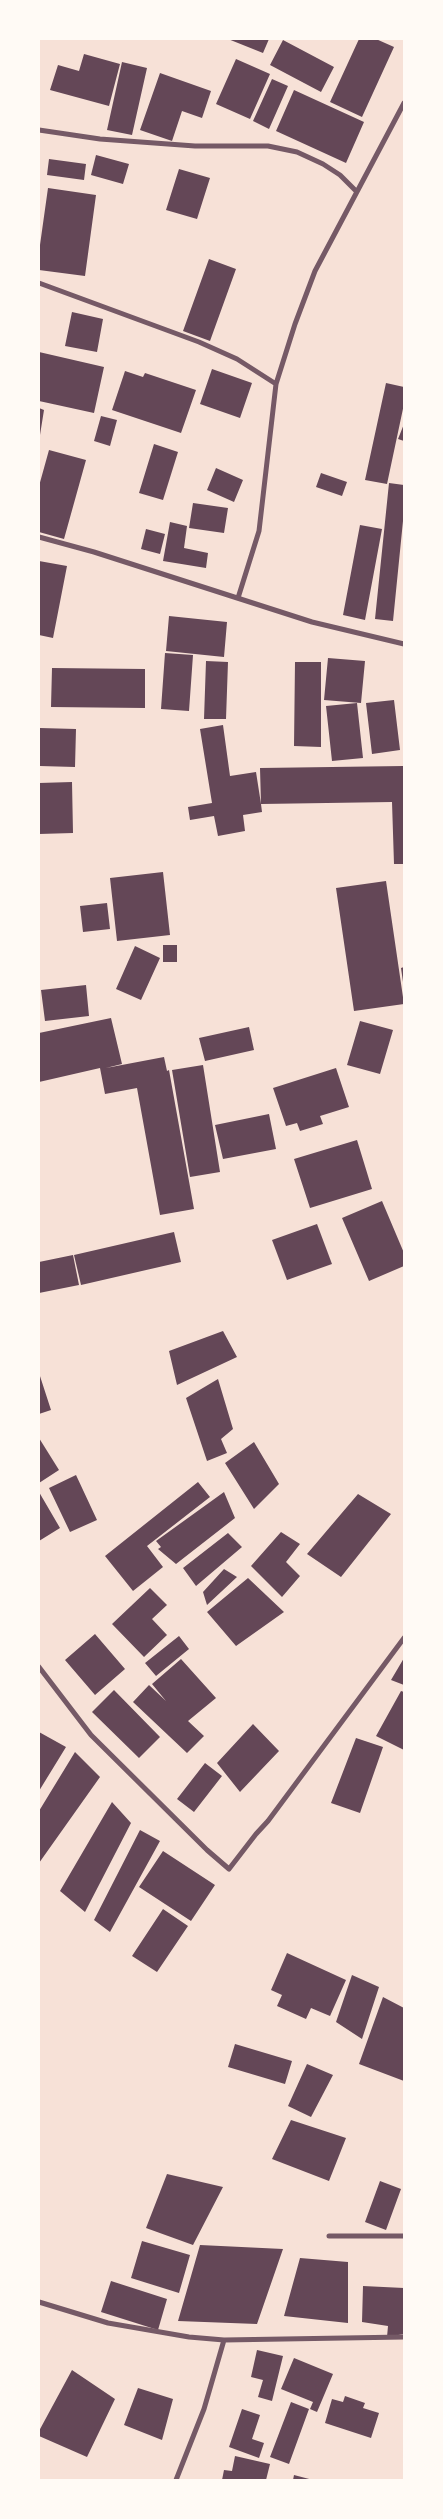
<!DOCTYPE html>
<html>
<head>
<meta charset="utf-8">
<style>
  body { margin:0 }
  #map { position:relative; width:443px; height:2519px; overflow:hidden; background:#f7e1d7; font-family:"Sofia Sans Condensed",sans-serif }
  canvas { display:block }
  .frame { position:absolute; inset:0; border:40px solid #fffaf5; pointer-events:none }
</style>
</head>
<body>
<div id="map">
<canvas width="443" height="2519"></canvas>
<div class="frame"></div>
</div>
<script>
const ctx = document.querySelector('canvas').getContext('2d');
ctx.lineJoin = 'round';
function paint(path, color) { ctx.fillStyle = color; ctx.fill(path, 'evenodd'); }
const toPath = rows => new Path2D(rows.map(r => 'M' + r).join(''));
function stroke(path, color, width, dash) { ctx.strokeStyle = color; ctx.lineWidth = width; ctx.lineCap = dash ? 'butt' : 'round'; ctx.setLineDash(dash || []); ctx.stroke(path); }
const building = toPath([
  [228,39,269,39,263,53],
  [359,39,376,39,394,47,362,117,330,102],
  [283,40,334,67,321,92,270,65],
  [84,54,120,64,109,106,50,90,58,65,79,71],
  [236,59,270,74,250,119,216,104],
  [122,62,147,68,132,135,107,130],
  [160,73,211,91,202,118,182,111,172,141,140,130],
  [272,79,288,86,269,129,253,121],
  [294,90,364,122,346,163,276,131],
  [96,155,129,164,123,184,91,175],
  [49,159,86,164,84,180,47,175],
  [179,169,210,178,197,219,166,210],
  [48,188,96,195,85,276,39,270,39,252],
  [209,259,236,269,210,341,183,331],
  [72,312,103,319,97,352,65,346],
  [39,352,104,367,94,413,39,401],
  [212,369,252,383,240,418,200,404],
  [125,371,143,377,145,373,196,390,181,433,112,410],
  [386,383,404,387,404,404,387,484,365,480],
  [39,408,44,410,40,435,39,434],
  [101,416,117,420,110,446,94,441],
  [404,424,404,441,398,439],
  [154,444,178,452,163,500,139,493],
  [49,450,86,460,64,539,39,532,39,486],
  [216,468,243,480,234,502,207,490],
  [321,473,347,482,342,496,316,487],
  [389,483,404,485,404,511,393,621,375,619],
  [193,503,228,508,224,533,189,528],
  [170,522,187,526,184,548,208,553,206,568,163,561],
  [360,525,382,529,365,620,343,615],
  [146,529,165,534,160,554,141,549],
  [39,561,67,566,53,638,39,635],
  [169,616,227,622,224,657,166,651],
  [165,653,193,655,189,711,161,709],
  [328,658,365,661,361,703,324,700],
  [206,661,228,662,226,719,204,719],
  [295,662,321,662,321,747,294,746],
  [52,668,145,669,145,708,51,707],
  [394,700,400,750,372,754,366,703],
  [357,703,363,758,332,761,326,706],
  [223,725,230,776,256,772,261,804,260,768,404,766,404,864,394,864,392,802,261,804,262,812,243,815,245,831,218,836,214,816,190,820,188,807,212,803,200,729],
  [40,728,76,729,75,767,40,766],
  [72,782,73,833,39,834,39,783],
  [163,872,170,935,117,941,110,878],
  [386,881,404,1004,354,1011,336,888],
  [107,903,110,929,83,932,80,906],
  [163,945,177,945,177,962,163,962],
  [135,946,160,958,141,1000,116,989],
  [404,967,404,982,403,982,401,968],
  [86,985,89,1016,45,1021,41,990],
  [111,1018,122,1064,106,1068,164,1057,167,1071,169,1070,194,1209,160,1215,137,1088,105,1094,100,1068,39,1082,39,1033],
  [360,1021,393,1030,380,1074,347,1065],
  [249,1027,254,1050,205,1061,199,1038],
  [203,1065,220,1172,190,1177,172,1070],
  [336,1068,349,1107,320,1116,323,1124,300,1131,297,1123,286,1126,273,1088],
  [269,1114,276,1149,223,1159,215,1125],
  [357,1140,372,1189,310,1208,294,1159],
  [382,1201,404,1253,404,1266,369,1281,342,1218],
  [317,1224,332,1264,287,1280,272,1240],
  [174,1232,181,1262,81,1285,74,1255],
  [73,1255,79,1285,39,1293,39,1262],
  [223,1331,237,1357,177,1385,169,1351],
  [39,1373,51,1410,39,1414],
  [218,1379,233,1429,221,1439,227,1453,207,1461,186,1398],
  [39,1438,59,1470,39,1483],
  [254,1442,279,1484,254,1509,225,1463],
  [76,1475,97,1520,70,1532,49,1488],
  [198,1482,210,1497,147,1546,163,1567,133,1591,105,1556],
  [39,1492,60,1528,39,1541],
  [224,1492,235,1518,176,1564,158,1549,161,1547,156,1541],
  [358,1494,391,1514,341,1577,307,1554],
  [281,1532,300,1544,286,1562,300,1576,282,1597,251,1566],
  [228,1533,242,1547,196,1586,183,1568],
  [224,1569,237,1577,207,1605,203,1592],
  [248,1578,284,1612,236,1646,207,1612],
  [150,1588,167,1605,152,1619,167,1635,144,1657,112,1624],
  [95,1634,125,1669,95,1695,65,1660],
  [179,1636,189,1649,156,1676,145,1663],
  [404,1658,404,1685,391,1680],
  [181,1659,216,1698,188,1721,204,1736,187,1753,133,1702,149,1685,166,1701,152,1684],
  [114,1690,160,1737,139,1758,92,1712],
  [401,1691,404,1692,404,1750,376,1736],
  [253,1724,279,1751,240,1792,217,1763],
  [39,1732,66,1747,39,1791],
  [356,1738,383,1747,360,1813,331,1803],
  [75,1752,100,1777,39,1863,39,1811],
  [205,1763,222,1776,194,1812,177,1799],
  [112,1802,131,1823,85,1912,60,1891],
  [140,1830,160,1841,110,1932,94,1920],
  [163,1851,215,1885,191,1921,139,1887],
  [163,1909,188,1926,157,1972,132,1956],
  [287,1953,346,1980,330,2016,311,2008,306,2019,277,2006,282,1995,271,1990],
  [352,1975,379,1987,362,2039,336,2022],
  [383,1997,404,2008,404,2081,359,2064],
  [235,2044,292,2061,285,2084,228,2067],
  [307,2064,333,2075,311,2117,288,2106],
  [291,2120,346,2138,329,2181,272,2159],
  [167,2174,223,2187,193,2245,146,2228],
  [380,2181,401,2189,386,2230,365,2222],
  [142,2241,190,2255,179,2293,131,2278],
  [200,2245,283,2249,257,2324,178,2321],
  [300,2258,348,2262,348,2323,284,2316],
  [111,2281,167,2299,158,2330,101,2312],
  [363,2286,404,2288,404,2334,387,2337,388,2326,362,2322],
  [257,2350,283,2356,272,2401,258,2397,263,2380,251,2377],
  [294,2358,333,2374,317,2412,310,2409,313,2402,281,2389],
  [72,2370,115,2399,87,2457,39,2436,39,2431],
  [138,2388,173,2399,162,2440,124,2425],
  [345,2396,365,2403,363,2408,379,2413,371,2438,325,2423,332,2399,343,2402],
  [291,2402,309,2409,289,2464,270,2457],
  [242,2409,260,2415,252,2439,264,2443,259,2458,229,2447],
  [235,2456,270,2464,266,2480,222,2480,224,2470,232,2471],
  [294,2475,313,2480,293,2480]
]);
const minor = toPath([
  [39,130,100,139,195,146,268,146,297,152,323,164,340,175,357,192],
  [39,283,199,342,237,359,276,384],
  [39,537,94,552,312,622,404,644],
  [238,598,259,531,276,384,295,324,315,271,404,103],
  [39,1667,91,1735,207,1850,229,1869,256,1834,268,1821,404,1638],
  [329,2236,404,2236],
  [39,2302,108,2323,189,2337,224,2340,404,2337],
  [176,2480,204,2409,224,2340]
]);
paint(building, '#644757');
stroke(minor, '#755966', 5);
</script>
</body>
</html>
